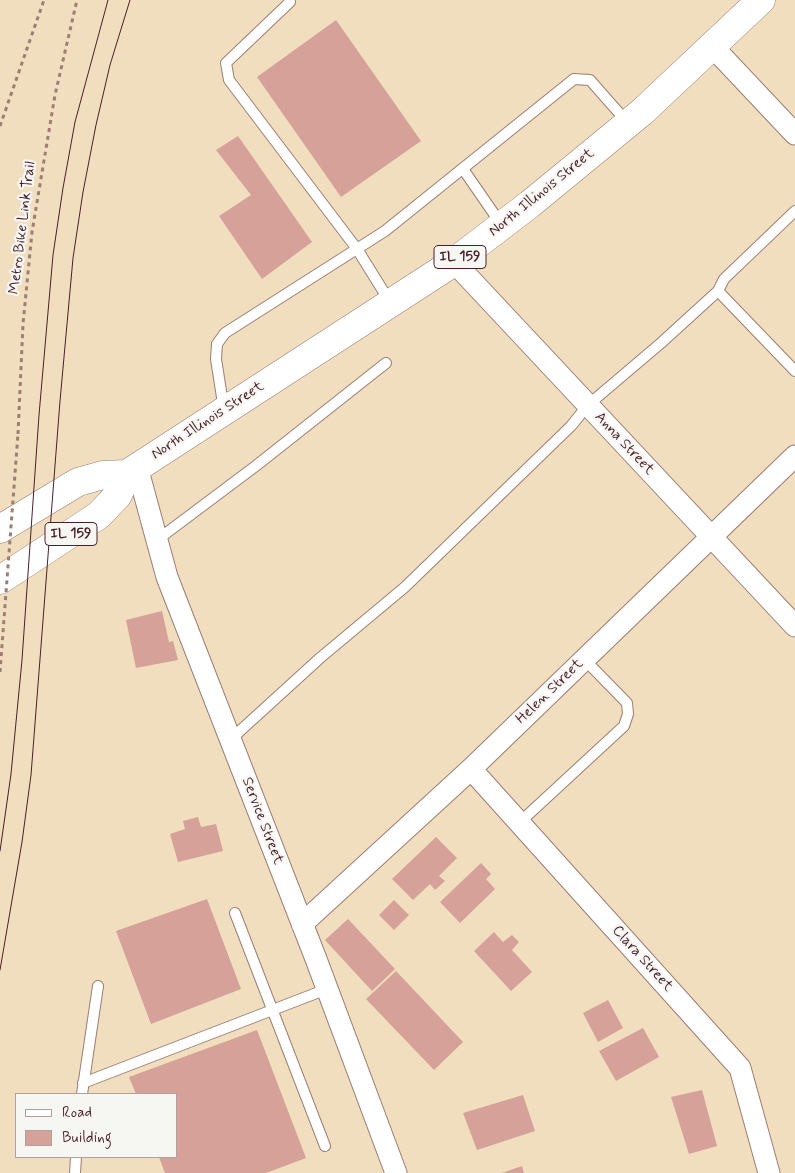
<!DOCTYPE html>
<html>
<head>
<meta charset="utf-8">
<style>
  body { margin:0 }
  #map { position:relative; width:795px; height:1173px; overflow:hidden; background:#f0debf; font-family:Mynerve,sans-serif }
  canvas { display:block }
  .legend { position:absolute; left:15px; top:1093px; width:162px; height:65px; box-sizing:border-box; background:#f6f6f2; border:1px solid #b1a0a2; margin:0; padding:6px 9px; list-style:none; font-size:15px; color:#4a1f2b }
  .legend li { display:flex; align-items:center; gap:10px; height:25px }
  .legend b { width:25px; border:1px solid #b1a0a2 }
</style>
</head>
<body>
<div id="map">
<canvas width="795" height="1173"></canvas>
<ul class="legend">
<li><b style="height:6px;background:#fff"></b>Road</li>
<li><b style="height:14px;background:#d5a198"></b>Building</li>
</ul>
</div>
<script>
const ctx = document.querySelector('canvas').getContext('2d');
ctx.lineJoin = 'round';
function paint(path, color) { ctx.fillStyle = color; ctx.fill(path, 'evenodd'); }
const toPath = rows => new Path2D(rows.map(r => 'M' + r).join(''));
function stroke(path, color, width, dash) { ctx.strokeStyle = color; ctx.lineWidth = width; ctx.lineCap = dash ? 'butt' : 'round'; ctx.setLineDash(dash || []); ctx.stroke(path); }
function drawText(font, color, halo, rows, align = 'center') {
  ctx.font = font + ' Mynerve,sans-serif'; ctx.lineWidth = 4.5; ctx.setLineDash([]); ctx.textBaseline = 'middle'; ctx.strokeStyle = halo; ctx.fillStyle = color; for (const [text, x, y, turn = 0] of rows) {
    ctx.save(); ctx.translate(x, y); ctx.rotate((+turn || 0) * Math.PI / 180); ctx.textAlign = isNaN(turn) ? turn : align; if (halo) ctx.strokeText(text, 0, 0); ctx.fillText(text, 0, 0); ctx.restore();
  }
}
const building = toPath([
  [336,20,421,141,341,197,257,77],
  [238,136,312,242,262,279,219,216,251,195,216,150],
  [162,611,169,642,173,641,178,660,136,668,126,620],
  [198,817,201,827,216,824,223,851,178,862,170,834,185,829,183,821],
  [436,837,457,858,439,876,445,881,435,890,430,884,413,900,392,879],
  [481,863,491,874,486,879,495,889,460,923,440,902],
  [207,899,241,989,151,1024,116,931],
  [394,900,409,915,394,930,379,915],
  [348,919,395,969,372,991,325,940],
  [494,932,503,942,512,935,519,942,512,950,532,972,511,991,474,951],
  [396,971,463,1042,434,1070,366,999],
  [608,1000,623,1028,598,1042,583,1013],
  [643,1028,659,1057,616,1081,599,1051],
  [257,1030,306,1158,266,1173,165,1173,159,1157,176,1157,176,1094,136,1094,129,1077],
  [702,1090,717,1146,689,1154,671,1097],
  [523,1095,535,1131,477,1150,463,1113],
  [522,1166,524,1173,502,1173]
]);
const path = toPath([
  [0,126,44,0],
  [18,434,23,324,32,232,55,95,77,0]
]);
const lane = toPath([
  [290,2,226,63,229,80,357,249,390,302],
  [463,169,501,224],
  [718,291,724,279,795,211],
  [224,410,216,359,217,344,225,333,385,231,574,79,590,80,627,122],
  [157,540,257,465,386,363],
  [230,740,320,658,405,587,571,426,588,405,661,343,718,291,795,371],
  [519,823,624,726,628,714,627,703,584,659],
  [235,913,325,1146],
  [83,1083,327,989],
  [82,1094,98,986],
  [75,1173,76,1157]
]);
const street = toPath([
  [712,46,795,134],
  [454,262,795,626],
  [137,467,167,577,316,959,396,1173],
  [471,769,740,1068,769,1173],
  [302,924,471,769,795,456]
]);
const primary = toPath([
  [0,529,78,482,103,475,127,474],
  [0,580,99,515,118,495,127,474,454,262,530,204,642,112,761,0]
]);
const tram = toPath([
  [0,851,11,774,22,660,39,415,53,255,63,188,75,122,108,0],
  [0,970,22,842,31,775,60,401,73,258,83,192,96,125,110,65,130,0]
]);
const pathBridge = toPath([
  [0,672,18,434]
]);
const shields = [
  [460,257,52],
  [71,534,52]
];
const shieldNames = [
  ["IL 159",460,257],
  ["IL 159",71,534]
];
const streetNames = [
  ["North Illinois Street",542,193,-39],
  ["Metro Bike Link Trail",23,228,-83],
  ["North Illinois Street",208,421,-33],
  ["Anna Street",624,444,47],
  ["Helen Street",550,692,-44],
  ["Service Street",262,821,69],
  ["Clara Street",642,959,48]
];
paint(building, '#d5a198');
stroke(lane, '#9d7e75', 12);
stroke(street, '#9d7e75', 23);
stroke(primary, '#9d7e75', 29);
stroke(path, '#9d7e75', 3, [4, 4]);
stroke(lane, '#fff', 10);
stroke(street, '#fff', 21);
stroke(primary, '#fff', 28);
stroke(tram, '#4a1f2b', 1);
stroke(pathBridge, '#9d7e75', 3, [4, 4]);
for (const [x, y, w] of shields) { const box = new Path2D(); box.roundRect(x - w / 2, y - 11.5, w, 23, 4); ctx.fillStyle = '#f6f6f2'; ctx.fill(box); stroke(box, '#4a1f2b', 1); }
drawText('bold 14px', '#4a1f2b', null, shieldNames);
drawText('15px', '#4a1f2b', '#f6f6f2', streetNames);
</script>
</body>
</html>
